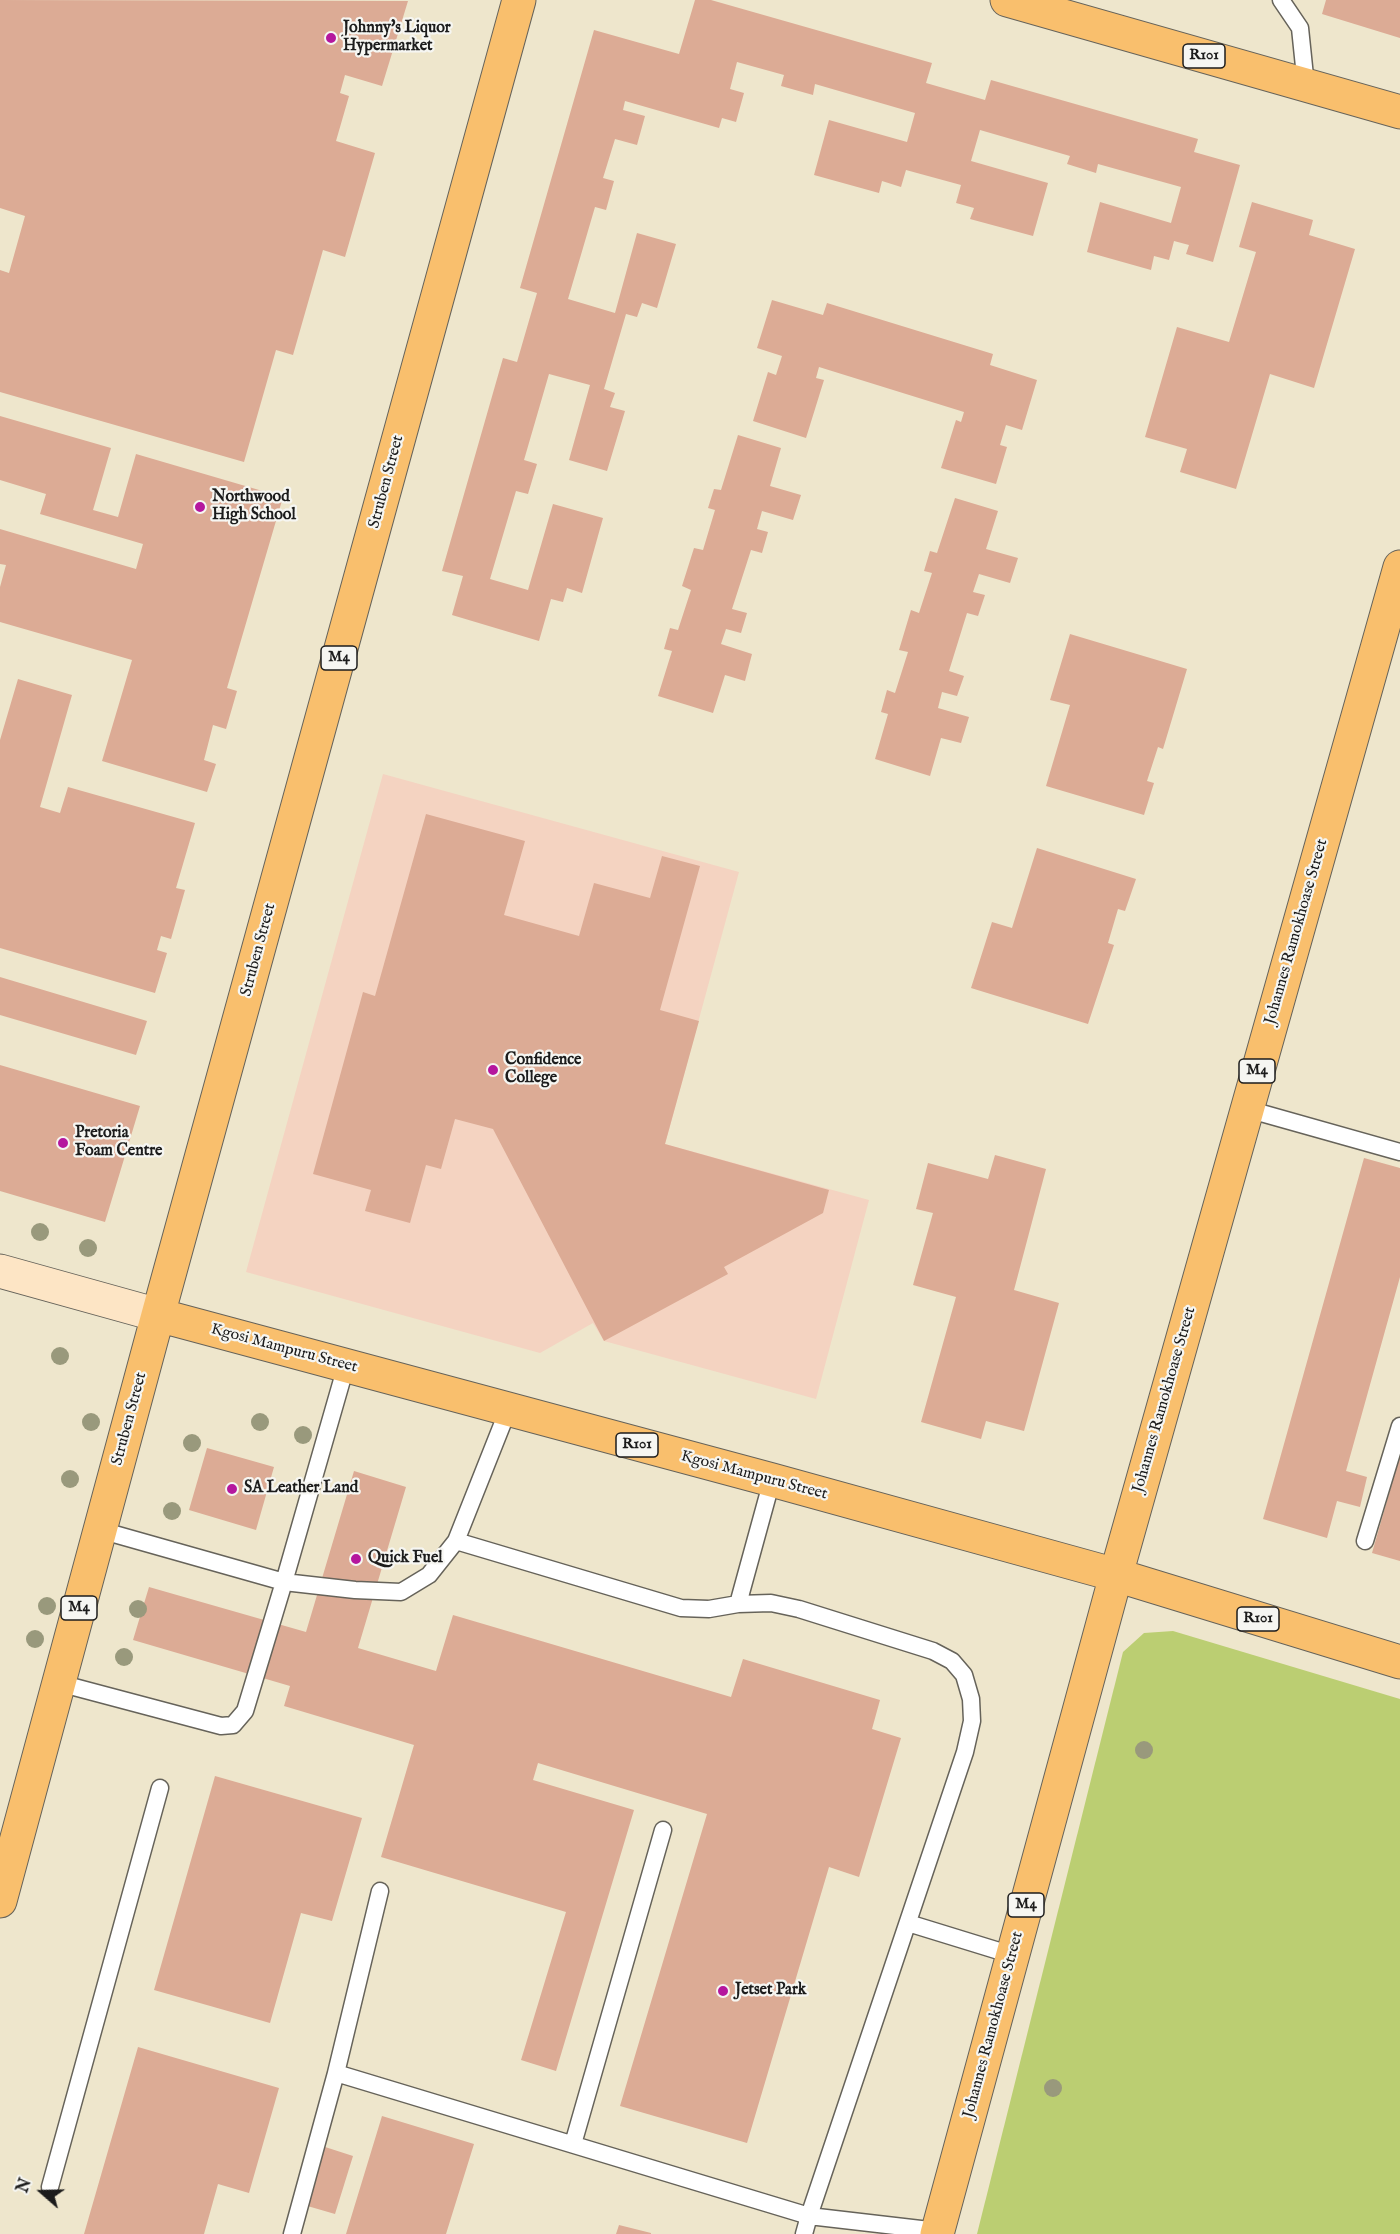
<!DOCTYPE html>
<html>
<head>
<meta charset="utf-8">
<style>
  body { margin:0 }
  #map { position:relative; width:1400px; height:2234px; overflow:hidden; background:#eee6cc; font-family:"IM FELL English",serif }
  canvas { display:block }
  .north { position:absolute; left:12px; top:2162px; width:60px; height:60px; -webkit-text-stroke:4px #f6f6f2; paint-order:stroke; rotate:290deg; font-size:16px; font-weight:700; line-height:24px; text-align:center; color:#1c1c1c }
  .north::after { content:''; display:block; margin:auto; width:21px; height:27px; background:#1c1c1c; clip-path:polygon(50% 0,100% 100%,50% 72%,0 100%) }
</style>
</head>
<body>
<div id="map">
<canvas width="1400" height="2234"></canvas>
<div class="north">N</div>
</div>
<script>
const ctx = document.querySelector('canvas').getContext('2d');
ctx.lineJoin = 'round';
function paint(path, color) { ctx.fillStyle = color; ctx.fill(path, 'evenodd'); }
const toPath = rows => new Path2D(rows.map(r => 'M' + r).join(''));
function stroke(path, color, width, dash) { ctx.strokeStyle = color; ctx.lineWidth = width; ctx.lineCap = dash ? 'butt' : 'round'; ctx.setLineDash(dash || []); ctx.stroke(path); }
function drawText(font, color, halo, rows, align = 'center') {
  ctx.font = font + ' "IM FELL English",serif'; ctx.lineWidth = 4.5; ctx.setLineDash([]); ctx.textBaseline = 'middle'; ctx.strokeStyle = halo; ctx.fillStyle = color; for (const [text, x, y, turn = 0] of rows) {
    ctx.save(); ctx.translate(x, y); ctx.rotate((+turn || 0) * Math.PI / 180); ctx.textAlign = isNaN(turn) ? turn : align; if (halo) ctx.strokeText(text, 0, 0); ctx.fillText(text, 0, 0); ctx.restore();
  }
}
const built = toPath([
  [383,774,739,872,665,1144,869,1200,816,1399,604,1341,593,1323,540,1353,246,1272]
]);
const green = toPath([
  [1173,1631,1400,1699,1400,2234,977,2234,1123,1652,1144,1633]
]);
const building = toPath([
  [0,0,408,1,382,86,345,75,340,93,349,96,336,141,375,153,345,257,323,250,293,355,276,350,244,462,0,392,0,270,9,273,25,216,0,208],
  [695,0,711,0,932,63,926,83,985,100,991,80,1198,139,1194,152,1240,165,1213,262,1186,254,1189,245,1174,241,1169,260,1154,256,1151,270,1087,252,1100,202,1171,223,1181,187,1098,164,1096,173,1067,164,1070,156,980,130,971,161,1048,183,1033,236,970,219,974,208,956,203,961,185,906,170,901,187,882,181,879,193,814,175,829,120,907,142,915,113,815,84,813,95,781,86,784,75,737,62,730,89,744,93,736,122,722,118,719,128,625,101,623,110,645,116,637,145,615,139,603,178,614,181,606,210,595,207,568,299,615,313,637,233,676,244,657,308,642,303,637,317,626,314,604,389,615,393,610,407,625,411,607,471,569,460,590,385,549,374,524,460,537,464,528,494,516,491,490,579,528,590,553,504,603,518,582,593,567,588,563,602,551,599,539,641,452,615,463,576,442,571,503,358,517,362,537,293,520,288,594,30,679,54],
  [1326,0,1400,0,1400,38,1322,14],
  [1252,202,1313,220,1309,235,1355,249,1314,388,1270,374,1236,489,1180,472,1187,449,1145,437,1177,327,1229,342,1256,252,1239,247],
  [772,300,823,315,827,303,993,354,990,365,1037,380,1022,430,1006,425,1000,445,1007,447,996,484,941,468,956,420,961,422,964,412,819,367,816,378,824,380,806,438,753,421,768,372,776,375,782,356,757,348],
  [0,416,111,448,93,510,118,517,136,454,283,497,227,688,237,691,226,729,213,725,204,760,216,764,207,792,102,761,132,660,0,622,0,587,6,565,0,564,0,529,136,569,143,544,40,514,46,494,0,480],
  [738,435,781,448,770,486,801,495,793,520,762,511,757,529,768,532,762,553,751,550,732,609,747,613,741,633,726,629,721,644,752,654,745,681,725,675,713,713,658,696,672,651,664,649,670,628,678,630,691,590,682,586,694,548,703,550,715,510,708,508,714,489,721,490],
  [955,498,998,511,986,549,1018,558,1010,583,979,574,973,592,985,595,978,616,967,613,949,671,964,676,957,696,942,692,938,708,969,717,961,743,941,738,930,776,875,759,888,714,881,712,887,690,895,693,908,652,899,650,911,610,919,613,932,573,924,571,930,551,937,553],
  [1070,634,1187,669,1163,749,1158,747,1147,781,1154,783,1144,815,1046,786,1070,705,1050,700],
  [18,679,72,695,40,807,60,813,68,787,195,823,176,888,185,890,171,939,161,936,157,950,167,953,155,993,0,948,0,740],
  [426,814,525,841,504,915,579,936,594,883,650,898,662,856,700,866,660,1010,699,1021,665,1144,829,1190,823,1213,724,1267,728,1274,604,1341,493,1129,455,1119,441,1169,426,1165,410,1223,365,1211,371,1190,313,1174,363,992,375,996],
  [1037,848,1136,879,1125,911,1118,909,1108,943,1114,945,1088,1024,971,988,992,922,1012,928],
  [0,977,147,1021,136,1055,0,1015],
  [0,1065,140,1106,105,1222,0,1191],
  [995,1155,1046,1169,1014,1290,1059,1303,1024,1431,986,1421,981,1439,921,1422,956,1297,913,1285,933,1213,916,1209,928,1163,988,1179],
  [1364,1158,1400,1168,1400,1277,1346,1471,1367,1477,1360,1507,1337,1501,1327,1538,1263,1519],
  [207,1448,274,1467,256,1530,189,1510],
  [1399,1459,1400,1459,1400,1561,1372,1553],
  [354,1471,406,1487,358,1648,436,1671,453,1615,731,1697,743,1659,880,1700,872,1729,901,1738,859,1877,829,1867,747,2143,620,2106,707,1814,538,1763,533,1780,634,1810,556,2071,521,2060,566,1912,381,1857,414,1745,284,1706,290,1686,133,1640,149,1587,306,1632],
  [215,1776,362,1818,332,1921,301,1913,270,2023,154,1990],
  [138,2047,279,2088,249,2193,218,2184,204,2234,84,2234],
  [382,2116,474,2144,446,2234,346,2234],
  [322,2146,353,2156,335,2214,304,2205],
  [619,2225,651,2233,651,2234,616,2234]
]);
const lane = toPath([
  [1281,0,1300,28,1306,86],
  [1247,1109,1400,1152],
  [100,1530,284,1582,355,1590,401,1592,429,1575,456,1541,508,1410],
  [1365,1541,1400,1426],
  [738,1604,772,1480],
  [59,1683,221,1726,233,1725,245,1711,284,1582,346,1366],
  [908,1923,1012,1955],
  [336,2073,380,1891],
  [573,2144,663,1830],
  [50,2187,160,1788],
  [292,2234,336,2073,809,2216,965,1752,972,1721,971,1699,964,1675,952,1661,933,1651,799,1609,771,1603,738,1604,709,1609,681,1608,456,1541],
  [804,2234,809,2216,938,2231]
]);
const secondary = toPath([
  [0,1271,158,1315]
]);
const primary = toPath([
  [1007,0,1400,112],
  [158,1315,772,1480,1116,1575,1400,1662],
  [0,1901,158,1315,519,0],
  [937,2234,1116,1575,1400,567]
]);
const trees = [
  [40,1232],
  [88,1248],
  [60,1356],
  [91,1422],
  [260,1422],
  [303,1435],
  [192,1443],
  [70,1479],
  [172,1511],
  [47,1606],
  [138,1609],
  [35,1639],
  [124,1657],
  [1144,1750],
  [1053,2088]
];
const markers = [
  [331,38,6,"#b5179e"],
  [200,507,6,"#b5179e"],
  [493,1070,6,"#b5179e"],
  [63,1143,6,"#b5179e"],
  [232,1489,6,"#b5179e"],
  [356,1559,6,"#b5179e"],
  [723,1991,6,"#b5179e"]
];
const shields = [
  [1204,56,42],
  [339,658,36],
  [1257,1071,36],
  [637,1445,42],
  [79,1608,36],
  [1258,1619,42],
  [1026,1905,36]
];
const shieldNames = [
  ["R101",1204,56],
  ["M4",339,658],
  ["M4",1257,1071],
  ["R101",637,1445],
  ["M4",79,1608],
  ["R101",1258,1619],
  ["M4",1026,1905]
];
const poiNames = [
  ["Johnny's Liquor",343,29],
  ["Hypermarket",343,47],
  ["Northwood",212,498],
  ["High School",212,516],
  ["Confidence",505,1061],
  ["College",505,1079],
  ["Pretoria",75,1134],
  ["Foam Centre",75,1152],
  ["SA Leather Land",244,1489],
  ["Quick Fuel",368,1559],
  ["Jetset Park",735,1991]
];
const streetNames = [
  ["Struben Street",387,482,-75],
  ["Johannes Ramokhoase Street",1297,932,-74],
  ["Struben Street",259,950,-75],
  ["Kgosi Mampuru Street",284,1349,15],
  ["Johannes Ramokhoase Street",1165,1400,-74],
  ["Struben Street",130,1419,-75],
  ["Kgosi Mampuru Street",754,1476,15],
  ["Johannes Ramokhoase Street",994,2025,-75]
];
paint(built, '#f4d3c1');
paint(green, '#bbce72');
paint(building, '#dcab95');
stroke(lane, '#66635a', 19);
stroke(secondary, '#66635a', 35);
stroke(primary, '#66635a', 35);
stroke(lane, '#fff', 16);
stroke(secondary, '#fde5c5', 33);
stroke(primary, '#f9bf6d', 33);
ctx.fillStyle = '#99997c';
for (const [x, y] of trees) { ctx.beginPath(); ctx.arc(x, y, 9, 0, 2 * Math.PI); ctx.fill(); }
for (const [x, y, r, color] of markers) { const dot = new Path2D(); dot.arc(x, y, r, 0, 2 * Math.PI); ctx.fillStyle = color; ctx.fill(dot); stroke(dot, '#f6f6f2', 2); }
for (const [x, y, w] of shields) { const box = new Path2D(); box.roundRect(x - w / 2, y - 12, w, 24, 4.5); ctx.fillStyle = '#f6f6f2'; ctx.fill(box); stroke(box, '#1c1c1c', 1.5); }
drawText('bold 15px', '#1c1c1c', null, shieldNames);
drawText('bold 16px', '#1c1c1c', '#f6f6f2', poiNames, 'left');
drawText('16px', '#1c1c1c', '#f6f6f2', streetNames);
</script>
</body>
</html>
